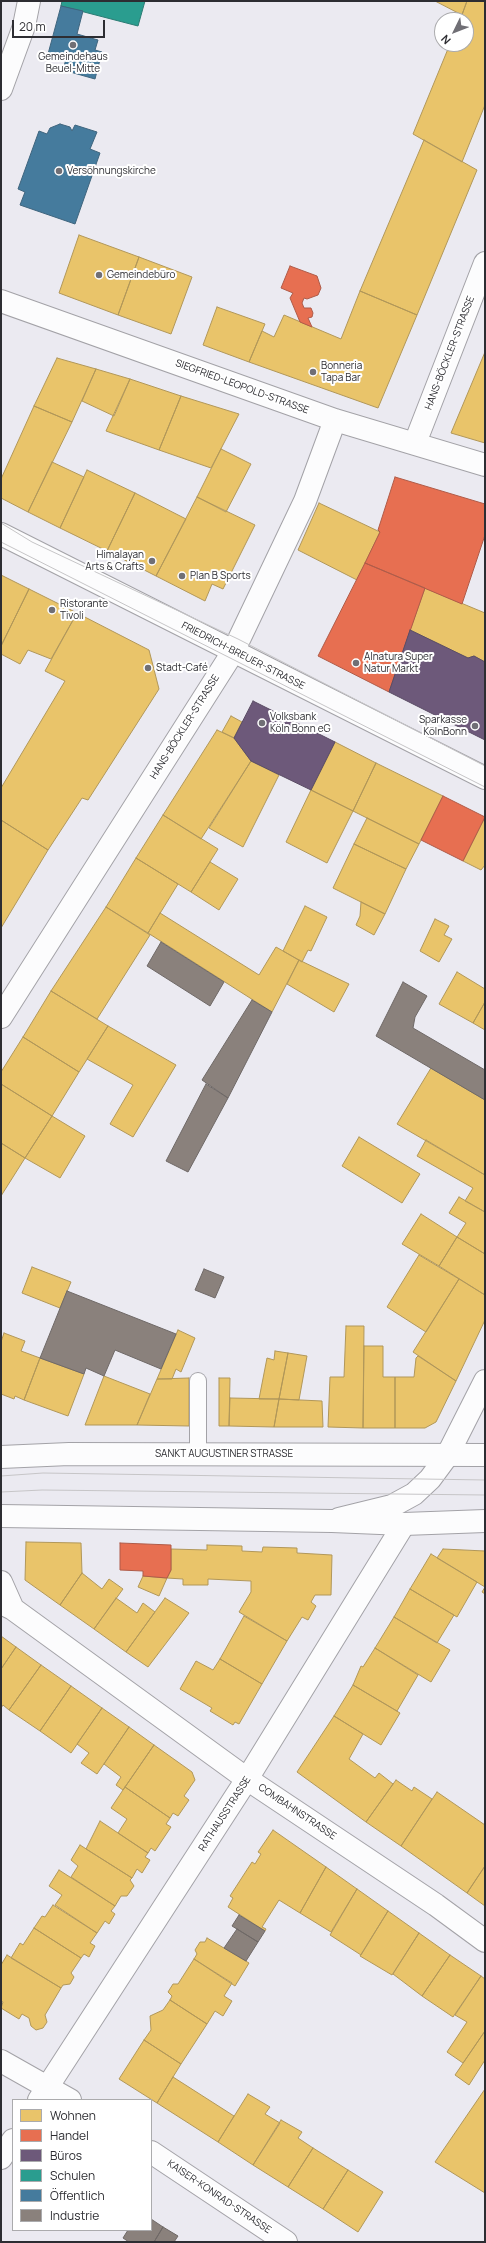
<!DOCTYPE html>
<html>
<head>
<meta charset="utf-8">
<style>
  body { margin:0 }
  #map { position:relative; width:486px; height:2243px; overflow:hidden; background:#ebeaf1; font-family:Manrope,sans-serif }
  canvas { display:block }
  .frame { position:absolute; inset:0; border:2px solid #2d2d32; pointer-events:none }
  .legend { position:absolute; left:12px; top:2099px; width:140px; height:132px; box-sizing:border-box; background:#fff; border:1px solid #ababad; margin:0; padding:5px 7px; list-style:none; font-size:12px; color:#2d2d32 }
  .legend li { display:flex; align-items:center; gap:8px; height:20px }
  .legend b { width:20px; border:1px solid #ababad }
  .north { position:absolute; left:434px; top:12px; width:40px; height:40px; box-sizing:border-box; background:#fff; border:1px solid #ababad; border-radius:50%; rotate:227deg; font-size:11px; font-weight:700; line-height:16px; text-align:center; color:#2d2d32 }
  .north::after { content:''; display:block; margin:auto; width:14px; height:18px; background:#706f75; clip-path:polygon(50% 0,100% 100%,50% 72%,0 100%) }
  .scale { position:absolute; left:12px; top:20px; width:93px; height:18px; box-sizing:border-box; border:2px solid #2d2d32; border-top:0; padding-left:5px; font-size:12px; line-height:14px; white-space:nowrap; color:#2d2d32; -webkit-text-stroke:3px #fff; paint-order:stroke }
</style>
</head>
<body>
<div id="map">
<canvas width="486" height="2243"></canvas>
<div class="frame"></div>
<ul class="legend">
<li><b style="height:11px;background:#e9c46a"></b>Wohnen</li>
<li><b style="height:11px;background:#e76f51"></b>Handel</li>
<li><b style="height:11px;background:#6d597a"></b>Büros</li>
<li><b style="height:11px;background:#2a9d8f"></b>Schulen</li>
<li><b style="height:11px;background:#457b9d"></b>Öffentlich</li>
<li><b style="height:11px;background:#8a817c"></b>Industrie</li>
</ul>
<div class="north">N</div>
<div class="scale">20 m</div>
</div>
<script>
const ctx = document.querySelector('canvas').getContext('2d');
ctx.lineJoin = 'round';
function paint(path, color) { ctx.fillStyle = color; ctx.fill(path, 'evenodd'); }
const toPath = rows => new Path2D(rows.map(r => 'M' + r).join(''));
function stroke(path, color, width, dash) { ctx.strokeStyle = color; ctx.lineWidth = width; ctx.lineCap = dash ? 'butt' : 'round'; ctx.setLineDash(dash || []); ctx.stroke(path); }
function drawText(font, color, halo, rows, align = 'center') {
  ctx.font = font + ' Manrope,sans-serif'; ctx.lineWidth = 4; ctx.setLineDash([]); ctx.textBaseline = 'middle'; ctx.strokeStyle = halo; ctx.fillStyle = color; for (const [text, x, y, turn = 0] of rows) {
    ctx.save(); ctx.translate(x, y); ctx.rotate((+turn || 0) * Math.PI / 180); ctx.textAlign = isNaN(turn) ? turn : align; if (halo) ctx.strokeText(text, 0, 0); ctx.fillText(text, 0, 0); ctx.restore();
  }
}
const homes = toPath([
  [435,1,467,1,462,15,435,1],
  [467,1,485,1,485,105,462,162,413,134,450,44,466,44,466,20,460,20,467,1],
  [424,140,477,170,417,315,360,291,424,140],
  [79,235,139,257,118,315,59,293,79,235],
  [139,257,192,277,171,334,118,315,139,257],
  [360,291,417,315,378,408,249,362,262,331,274,337,284,315,341,339,360,291],
  [217,307,265,324,249,362,203,345,217,307],
  [485,352,485,443,451,433,485,352],
  [57,358,96,369,72,422,34,406,57,358],
  [96,369,130,379,114,416,82,401,96,369],
  [130,379,181,396,159,450,106,431,130,379],
  [181,396,239,414,211,468,159,450,181,396],
  [34,406,72,422,28,512,1,498,1,479,34,406],
  [221,449,251,464,226,512,197,497,221,449],
  [52,462,84,477,60,528,28,512,52,462],
  [87,470,135,493,107,551,60,528,87,470],
  [135,493,186,519,156,576,107,551,135,493],
  [197,497,255,525,223,589,212,584,205,601,156,576,197,497],
  [319,503,380,532,357,580,298,550,319,503],
  [1,575,29,589,1,646,1,575],
  [425,588,485,613,485,662,474,656,468,658,410,630,425,588],
  [29,589,77,613,51,659,28,650,20,664,1,654,1,646,29,589],
  [77,613,149,650,159,689,88,800,82,798,48,850,1,820,1,788,65,681,45,671,77,613],
  [231,716,242,722,234,738,222,732,231,716],
  [217,730,234,738,251,761,201,839,163,815,217,730],
  [335,742,376,763,353,811,311,790,335,742],
  [251,761,279,775,243,847,209,828,251,761],
  [376,763,443,796,419,844,353,811,376,763],
  [311,790,353,811,327,863,286,842,311,790],
  [163,815,218,849,191,892,136,858,163,815],
  [485,817,485,865,481,870,463,861,485,817],
  [367,818,419,844,406,869,354,844,367,818],
  [1,820,48,850,1,928,1,820],
  [354,844,406,869,385,914,333,888,354,844],
  [136,858,178,884,148,933,106,907,136,858],
  [210,862,238,879,219,910,191,892,210,862],
  [361,902,385,914,374,935,356,925,360,916,361,902],
  [305,906,327,917,311,951,308,950,302,962,283,951,305,906],
  [106,907,150,935,97,1019,51,991,106,907],
  [160,913,259,975,276,947,299,960,272,1012,148,933,160,913],
  [435,919,449,926,444,935,452,939,439,962,420,951,435,919],
  [299,960,349,984,334,1012,287,984,299,960],
  [457,972,485,989,485,1002,473,1023,439,1004,457,972],
  [51,991,108,1026,79,1072,23,1037,51,991],
  [485,1002,485,1030,473,1023,485,1002],
  [108,1026,176,1065,133,1137,110,1124,133,1085,87,1059,108,1026],
  [23,1037,79,1072,52,1116,1,1084,1,1072,23,1037],
  [431,1068,485,1100,485,1175,397,1124,431,1068],
  [1,1084,52,1116,25,1158,1,1143,1,1084],
  [52,1116,85,1136,60,1178,25,1158,52,1116],
  [359,1137,420,1174,402,1203,342,1166,359,1137],
  [426,1140,485,1175,485,1212,465,1201,473,1188,417,1156,426,1140],
  [1,1143,25,1158,1,1196,1,1143],
  [459,1197,485,1212,485,1254,457,1237,466,1223,449,1213,459,1197],
  [421,1214,457,1237,439,1266,402,1244,421,1214],
  [457,1237,485,1254,485,1295,439,1266,457,1237],
  [419,1255,459,1279,426,1332,387,1307,419,1255],
  [32,1267,71,1282,60,1308,22,1293,32,1267],
  [459,1279,485,1295,485,1320,456,1381,413,1352,459,1279],
  [346,1326,364,1326,363,1428,328,1427,330,1377,344,1377,346,1326],
  [178,1330,195,1338,181,1372,176,1369,172,1379,157,1379,178,1330],
  [4,1333,25,1341,21,1351,40,1358,24,1400,15,1396,14,1399,1,1394,1,1342,4,1333],
  [364,1346,383,1346,383,1377,395,1377,395,1428,363,1428,364,1346],
  [275,1351,288,1353,279,1399,259,1399,267,1358,274,1360,275,1351],
  [288,1353,307,1356,299,1400,279,1399,288,1353],
  [418,1356,456,1381,436,1422,425,1428,395,1428,395,1377,414,1377,416,1358,418,1356],
  [40,1358,84,1374,68,1416,24,1400,40,1358],
  [104,1376,150,1394,137,1425,85,1425,104,1376],
  [189,1378,189,1426,137,1425,157,1379,189,1378],
  [219,1378,230,1378,229,1426,219,1426,219,1378],
  [230,1398,279,1399,274,1427,229,1426,230,1398],
  [279,1399,322,1401,323,1427,274,1427,279,1399],
  [26,1542,81,1543,82,1573,60,1605,25,1580,26,1542],
  [207,1545,242,1546,242,1551,262,1552,263,1547,297,1548,297,1553,332,1555,331,1595,315,1595,311,1602,316,1606,308,1620,302,1617,287,1641,239,1612,251,1592,251,1581,208,1579,208,1585,183,1585,183,1579,167,1578,171,1570,171,1549,207,1550,207,1545],
  [443,1549,485,1551,485,1594,482,1592,485,1587,437,1558,443,1549],
  [431,1554,477,1582,457,1617,410,1589,431,1554],
  [82,1573,102,1589,109,1579,123,1589,94,1629,60,1605,82,1573],
  [143,1576,167,1578,159,1596,138,1587,143,1576],
  [410,1589,454,1615,437,1643,394,1617,410,1589],
  [116,1598,137,1613,143,1603,155,1612,126,1652,94,1629,116,1598],
  [165,1598,189,1613,148,1667,126,1652,165,1598],
  [244,1616,287,1641,262,1684,220,1659,244,1616],
  [394,1617,450,1650,431,1682,375,1648,394,1617],
  [1,1636,16,1647,1,1669,1,1636],
  [16,1647,41,1665,9,1710,3,1705,1,1708,1,1669,16,1647],
  [375,1648,418,1675,397,1711,353,1685,361,1666,363,1667,375,1648],
  [220,1659,262,1684,239,1724,235,1722,233,1725,210,1711,212,1708,180,1689,196,1661,213,1670,220,1659],
  [41,1665,71,1686,40,1731,9,1710,41,1665],
  [353,1685,400,1713,381,1745,334,1716,353,1685],
  [71,1686,102,1708,71,1753,40,1731,71,1686],
  [102,1708,129,1727,97,1774,81,1763,89,1753,77,1744,102,1708],
  [334,1716,363,1734,349,1759,375,1778,379,1773,393,1784,366,1822,297,1772,334,1716],
  [129,1727,154,1745,123,1790,116,1785,121,1777,104,1764,129,1727],
  [154,1745,192,1772,195,1780,184,1796,189,1800,178,1816,173,1813,170,1818,125,1787,154,1745],
  [396,1780,412,1791,414,1787,432,1799,401,1846,366,1822,396,1780],
  [125,1787,170,1818,166,1824,171,1827,155,1851,151,1848,148,1853,118,1833,127,1819,111,1808,125,1787],
  [437,1792,485,1825,485,1866,467,1893,401,1846,437,1792],
  [100,1821,148,1853,145,1857,150,1860,142,1873,137,1869,132,1878,86,1849,100,1821],
  [273,1830,326,1867,300,1913,279,1900,262,1927,266,1929,265,1931,228,1907,233,1898,230,1896,252,1862,255,1864,261,1854,258,1852,273,1830],
  [80,1845,132,1878,130,1880,134,1886,127,1896,121,1896,115,1906,71,1877,78,1866,71,1860,80,1845],
  [485,1866,485,1906,467,1893,485,1866],
  [326,1867,357,1889,331,1932,300,1913,326,1867],
  [59,1870,115,1906,111,1911,115,1914,109,1924,105,1921,97,1933,55,1905,62,1895,49,1886,59,1870],
  [357,1889,388,1911,361,1955,330,1935,357,1889],
  [53,1905,97,1933,90,1943,95,1946,89,1957,84,1954,81,1958,34,1928,42,1916,45,1917,53,1905],
  [388,1911,419,1933,392,1975,360,1956,388,1911],
  [34,1928,81,1958,71,1973,74,1977,70,1984,63,1985,61,1988,11,1958,20,1943,23,1945,34,1928],
  [419,1933,450,1955,422,1996,393,1974,419,1933],
  [207,1938,249,1963,235,1986,194,1959,197,1954,195,1950,200,1942,205,1942,207,1938],
  [7,1955,61,1988,45,2015,47,2022,43,2028,36,2030,31,2026,29,2018,22,2014,19,2019,1,2008,3,2002,1,2001,1,1965,7,1955],
  [450,1955,481,1976,453,2017,422,1996,450,1955],
  [194,1959,232,1983,224,1996,232,2001,223,2016,215,2011,207,2024,170,2000,172,1996,168,1992,173,1984,178,1984,194,1959],
  [481,1976,485,1979,485,2031,463,2063,447,2052,467,2022,455,2015,481,1976],
  [170,2000,207,2024,181,2064,144,2040,151,2030,150,2016,163,2010,170,2000],
  [485,2031,485,2060,469,2085,455,2075,485,2031],
  [144,2040,181,2064,157,2103,119,2079,144,2040],
  [173,2077,234,2116,218,2142,157,2103,173,2077],
  [485,2089,485,2193,435,2162,485,2089],
  [248,2094,270,2107,265,2114,280,2123,253,2165,218,2142,248,2094],
  [281,2120,302,2132,298,2138,313,2148,288,2187,253,2165,281,2120],
  [313,2148,348,2170,323,2209,288,2187,313,2148],
  [348,2170,383,2192,358,2232,323,2209,348,2170]
]);
const shops = toPath([
  [290,266,317,276,321,288,318,295,307,299,304,298,302,303,304,308,311,308,313,313,312,317,308,318,312,327,300,322,290,298,293,293,281,288,290,266],
  [395,477,485,504,485,535,462,604,365,563,380,532,378,530,395,477],
  [365,563,425,588,389,692,318,656,365,563],
  [443,796,485,817,463,861,421,840,443,796],
  [120,1543,171,1545,171,1570,167,1578,143,1576,143,1571,120,1570,120,1543]
]);
const offices = toPath([
  [410,630,468,658,474,656,485,662,485,740,389,692,410,630],
  [253,701,335,742,311,790,251,761,234,738,253,701]
]);
const schools = toPath([
  [62,1,145,1,138,26,61,6,62,1]
]);
const public = toPath([
  [61,6,83,11,77,34,98,40,95,50,102,52,95,79,63,70,66,59,48,54,61,6],
  [60,124,70,127,72,131,75,125,97,132,90,149,100,153,75,224,20,205,25,192,18,189,39,131,47,134,50,128,60,124]
]);
const industry = toPath([
  [161,942,224,982,210,1006,147,966,161,942],
  [403,982,427,996,415,1017,413,1028,485,1070,485,1100,376,1036,403,982],
  [252,1000,272,1012,228,1098,202,1080,252,1000],
  [206,1084,228,1098,188,1172,166,1161,206,1084],
  [204,1269,224,1277,215,1298,195,1290,204,1269],
  [67,1291,176,1334,161,1369,115,1350,104,1376,86,1368,84,1374,40,1358,67,1291],
  [239,1915,265,1931,258,1942,232,1926,239,1915],
  [237,1929,258,1942,246,1961,224,1948,237,1929],
  [151,2219,163,2227,154,2242,129,2242,123,2238,128,2230,151,2230,151,2219],
  [163,2227,178,2236,174,2242,154,2242,163,2227]
]);
const lane = toPath([
  [198,1454,198,1381]
]);
const street = toPath([
  [1,89,24,26,29,1],
  [1,301,335,420,485,465],
  [415,443,485,263],
  [1,534,485,778],
  [1,1017,233,652,305,501,335,420],
  [339,1519,392,1506,414,1494,430,1479,447,1456,485,1381],
  [1,1582,13,1609],
  [1,1603,13,1609,247,1779,436,1905,485,1941],
  [1,2061,70,2100],
  [39,2100,247,1779,404,1524],
  [151,2152,286,2242],
  [1,2158,13,2140]
]);
const primary = toPath([
  [1,1457,69,1454,485,1455],
  [1,1516,332,1521,404,1524,485,1521]
]);
const tram = toPath([
  [1,523,32,542,238,639,485,766],
  [1,542,485,787],
  [1,1476,43,1473,485,1480],
  [1,1492,42,1490,485,1495]
]);
const markers = [
  [73,45,4,"#706f75"],
  [59,171,4,"#706f75"],
  [99,275,4,"#706f75"],
  [313,372,4,"#706f75"],
  [152,561,4,"#706f75"],
  [182,576,4,"#706f75"],
  [52,610,4,"#706f75"],
  [356,663,4,"#706f75"],
  [148,668,4,"#706f75"],
  [262,723,4,"#706f75"],
  [475,726,4,"#706f75"]
];
const poiNames = [
  ["Gemeindehaus",73,57,"center"],
  ["Beuel-Mitte",73,69,"center"],
  ["Versöhnungskirche",67,171],
  ["Gemeindebüro",107,275],
  ["Bonneria",321,366],
  ["Tapa Bar",321,378],
  ["Himalayan",144,555,"right"],
  ["Arts & Crafts",144,567,"right"],
  ["Plan B Sports",190,576],
  ["Ristorante",60,604],
  ["Tivoli",60,616],
  ["Alnatura Super",364,657],
  ["Natur Markt",364,669],
  ["Stadt-Café",156,668],
  ["Volksbank",270,717],
  ["Köln Bonn eG",270,729],
  ["Sparkasse",467,720,"right"],
  ["KölnBonn",467,732,"right"]
];
const streetNames = [
  ["HANS-BÖCKLER-STRASSE",450,353,-69],
  ["SIEGFRIED-LEOPOLD-STRASSE",242,387,20],
  ["FRIEDRICH-BREUER-STRASSE",243,656,27],
  ["HANS-BÖCKLER-STRASSE",185,727,-58],
  ["SANKT AUGUSTINER STRASSE",224,1454],
  ["COMBAHNSTRASSE",297,1812,34],
  ["RATHAUSSTRASSE",225,1814,-57],
  ["KAISER-KONRAD-STRASSE",219,2197,34]
];
paint(homes, '#e9c46a');
stroke(homes, '#b19759', 1);
paint(shops, '#e76f51');
stroke(shops, '#af5b48', 1);
paint(offices, '#6d597a');
stroke(offices, '#5a4c64', 1);
paint(schools, '#2a9d8f');
stroke(schools, '#2b7b73', 1);
paint(public, '#457b9d');
stroke(public, '#3e647d', 1);
paint(industry, '#8a817c');
stroke(industry, '#6e6866', 1);
stroke(lane, '#a3a2a7', 18);
stroke(street, '#a3a2a7', 24);
stroke(primary, '#a3a2a7', 24);
stroke(lane, '#fcfcfd', 16);
stroke(street, '#fcfcfd', 22);
stroke(primary, '#fcfcfd', 22);
stroke(tram, '#c6c5c7', 1);
for (const [x, y, r, color] of markers) { const dot = new Path2D(); dot.arc(x, y, r, 0, 2 * Math.PI); ctx.fillStyle = color; ctx.fill(dot); stroke(dot, '#fff', 1.5); }
drawText('10px', '#2d2d32', '#fff', poiNames, 'left');
drawText('10px', '#2d2d32', '#fff', streetNames);
</script>
</body>
</html>
